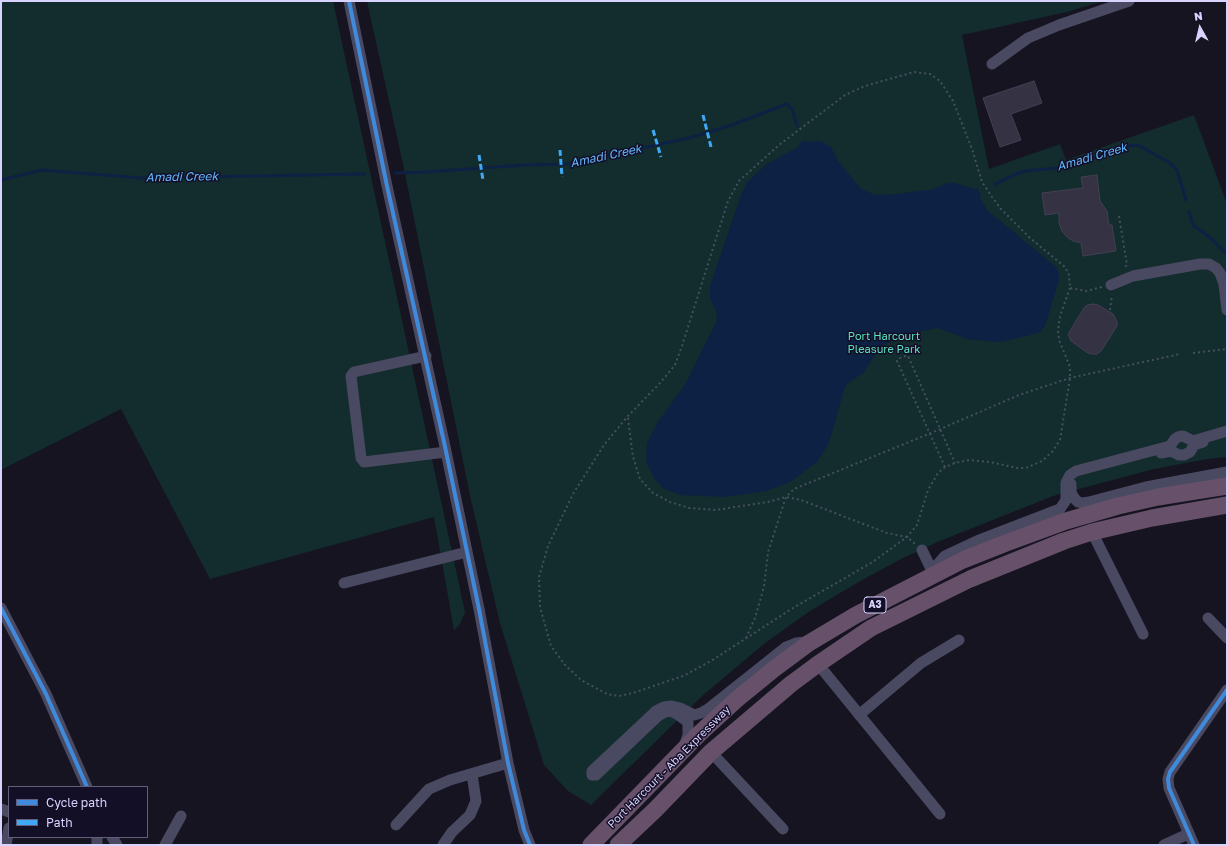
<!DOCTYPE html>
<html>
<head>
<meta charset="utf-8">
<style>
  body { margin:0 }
  #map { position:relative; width:1228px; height:846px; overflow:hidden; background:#161421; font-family:"Golos Text",sans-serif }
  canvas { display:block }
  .frame { position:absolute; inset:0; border:2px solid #d9d4ff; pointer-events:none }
  .legend { position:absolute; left:8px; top:786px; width:140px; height:52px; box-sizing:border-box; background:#130f26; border:1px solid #625e7d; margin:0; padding:5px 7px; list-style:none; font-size:12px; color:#d9d4ff }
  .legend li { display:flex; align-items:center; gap:8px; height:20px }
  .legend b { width:20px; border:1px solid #625e7d }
  .north { position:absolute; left:1180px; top:8px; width:40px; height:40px; -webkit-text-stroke:3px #130f26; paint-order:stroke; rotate:352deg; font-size:11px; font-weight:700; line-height:16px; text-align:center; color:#d9d4ff }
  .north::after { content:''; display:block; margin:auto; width:14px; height:18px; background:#d9d4ff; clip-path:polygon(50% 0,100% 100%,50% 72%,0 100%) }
</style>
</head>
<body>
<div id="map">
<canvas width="1228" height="846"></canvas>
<div class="frame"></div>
<ul class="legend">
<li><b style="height:5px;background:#408adc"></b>Cycle path</li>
<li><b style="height:5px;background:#3fa9f5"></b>Path</li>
</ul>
<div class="north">N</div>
</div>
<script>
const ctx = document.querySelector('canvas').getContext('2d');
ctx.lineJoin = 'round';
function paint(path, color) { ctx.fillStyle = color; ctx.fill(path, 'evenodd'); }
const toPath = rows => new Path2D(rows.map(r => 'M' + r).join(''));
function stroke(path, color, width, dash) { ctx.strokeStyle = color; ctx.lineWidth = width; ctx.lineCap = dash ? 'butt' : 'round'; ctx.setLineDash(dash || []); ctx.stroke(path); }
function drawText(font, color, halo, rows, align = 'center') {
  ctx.font = font + ' "Golos Text",sans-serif'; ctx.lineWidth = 3; ctx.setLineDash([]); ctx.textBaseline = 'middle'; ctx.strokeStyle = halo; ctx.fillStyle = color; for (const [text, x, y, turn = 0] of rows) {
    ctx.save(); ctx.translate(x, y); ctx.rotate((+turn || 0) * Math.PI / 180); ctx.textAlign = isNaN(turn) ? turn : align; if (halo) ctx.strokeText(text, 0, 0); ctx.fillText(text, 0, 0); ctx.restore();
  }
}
const green = toPath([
  [1,1,333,1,465,612,460,624,454,630,434,517,210,579,121,409,1,470],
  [367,1,1103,1,1067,12,962,35,989,169,1060,144,1066,160,1194,115,1227,204,1227,457,1207,459,1154,469,1053,496,940,541,903,558,862,580,810,611,765,643,701,697,591,805,568,791,544,765,500,623,470,496,403,164]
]);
const water = toPath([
  [806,140,807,142,820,141,831,147,838,161,861,189,875,195,897,194,933,189,948,183,955,183,974,189,977,188,981,195,980,199,988,211,1056,267,1059,273,1059,280,1045,326,1040,332,1023,337,998,342,967,339,938,328,907,334,881,346,863,373,847,384,844,390,829,443,817,462,790,482,766,491,726,497,680,495,663,488,654,478,646,461,647,443,658,422,686,383,717,320,716,311,710,298,710,286,741,195,747,182,767,164,800,146,798,144]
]);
const stream = toPath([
  [395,173,425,172,525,165,567,164,689,138,729,126,787,104,792,109,797,126],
  [1,180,42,170,142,178,365,174],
  [995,184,1016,174,1025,171,1068,167,1126,147,1134,145,1140,146,1170,163,1177,170,1186,200],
  [1189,212,1193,225,1212,239,1227,255]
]);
const building = toPath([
  [1034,81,1042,103,1011,114,1021,140,1000,147,983,98,1034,81],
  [1097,175,1100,201,1107,211,1109,225,1112,225,1116,251,1083,256,1081,243,1073,241,1067,237,1062,231,1059,223,1059,213,1045,215,1042,193,1083,188,1081,177,1097,175],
  [1093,304,1098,305,1113,314,1117,321,1117,326,1101,351,1097,354,1092,354,1088,353,1071,341,1068,334,1084,308,1087,305,1093,304]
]);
const path = toPath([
  [1119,216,1127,265,1124,268],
  [1070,288,1060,316,1058,331,1059,340,1070,367,1070,378,1060,440,1052,452,1042,461,1026,468,1017,468,990,462,969,460,955,463,945,467,938,473,928,490,917,525,907,537,871,563,793,608,711,661,683,676,633,693,619,696,607,694,581,680,565,665,551,646,540,607,539,577,548,546,573,494,604,445,627,417,660,383,675,365,682,346,728,201,739,181,779,145,845,95,865,86,914,72,930,74,940,81,953,101,972,149,982,182,992,197,1001,209,1030,238,1065,267,1069,275,1070,288,1086,291,1102,287],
  [1110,310,1112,295],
  [1193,353,1227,349],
  [628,418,633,457,640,479,653,493,670,502,689,508,716,510,768,502,786,497,801,500,887,533,907,537,915,544],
  [945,467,897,361,898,359,905,356,908,356,955,463],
  [746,638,755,618,764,587,768,552,786,497,794,489,931,433,1019,395,1070,378,1180,354]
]);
const minor = toPath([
  [349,1,387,186,444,442,479,609,508,763,524,830,530,845],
  [992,64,1028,38,1059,25,1129,1],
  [1111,285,1133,276,1200,264,1209,264,1216,268,1220,273,1224,284,1227,310],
  [426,356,354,372,351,376,361,458,364,462,446,452],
  [1161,453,1171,451,1179,455,1184,455,1190,452,1194,445,1203,442],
  [1071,484,1071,492,1074,498,1078,502,1082,503,1089,502,1146,487,1227,472],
  [1092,532,1143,634],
  [922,550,934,575],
  [934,575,937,565,945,556,977,541,1060,509,1066,500,1066,483,1070,475,1076,471,1170,446,1175,439,1178,437,1183,436,1193,441,1227,431],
  [344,583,467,552],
  [1,608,46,694,87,787],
  [1208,618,1227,638],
  [818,664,940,814],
  [859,715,921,663,959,640],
  [684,747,688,735,688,722,677,714,671,711,665,712,658,716,596,775,592,775,592,771,656,711,664,707,672,706,680,708,694,715,701,713,708,709,786,647,796,643,806,642],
  [711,752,783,829],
  [1,809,9,812],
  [396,825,429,789,450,780,508,763],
  [112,837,117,845],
  [6,845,9,828],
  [97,845,97,837],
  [165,845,181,816],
  [443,845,452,832,470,815,476,801,472,774],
  [1164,845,1188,834],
  [1194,845,1169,788,1168,779,1170,772,1227,690]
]);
const highway = toPath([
  [591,845,699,734,736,700,774,669,809,643,856,615,963,560,1006,543,1066,521,1118,506,1158,497,1227,486],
  [618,845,655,810,711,752,791,684,818,664,871,628,970,579,1064,541,1092,532,1152,518,1227,505]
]);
const quiet = toPath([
  [703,115,711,147],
  [653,130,661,157],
  [560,150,562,177],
  [479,155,483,180]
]);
const cycleway = toPath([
  [349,1,387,186,444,442,479,609,508,763,524,830,530,845],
  [1,608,46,694,87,787],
  [1194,845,1169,788,1168,779,1170,772,1227,690]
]);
const shields = [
  [875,605,22]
];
const shieldNames = [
  ["A3",875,605]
];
const parkNames = [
  ["Port Harcourt",884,337],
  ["Pleasure Park",884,350]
];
const streetNames = [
  ["Port Harcourt - Aba Expressway",669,767,-45]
];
const waterNames = [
  ["Amadi Creek",606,156,-12],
  ["Amadi Creek",1092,157,-16],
  ["Amadi Creek",182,177,-1]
];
paint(green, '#132c2d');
paint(water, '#0d2144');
stroke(stream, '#0d2144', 3);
paint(building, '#343243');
stroke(building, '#433f54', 1);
stroke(path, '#44505f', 2, [2, 3]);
stroke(minor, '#4a4962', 11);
stroke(highway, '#67516a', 17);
stroke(quiet, '#3fa9f5', 3, [6, 3]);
stroke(cycleway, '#408adc', 4);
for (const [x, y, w] of shields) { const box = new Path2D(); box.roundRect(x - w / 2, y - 8, w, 16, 3); ctx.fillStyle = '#130f26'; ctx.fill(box); stroke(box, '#d9d4ff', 1); }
drawText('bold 10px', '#d9d4ff', null, shieldNames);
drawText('11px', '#5fe0c0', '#130f26', parkNames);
drawText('11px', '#d9d4ff', '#130f26', streetNames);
drawText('italic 12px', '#62b6ff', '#130f26', waterNames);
</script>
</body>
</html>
